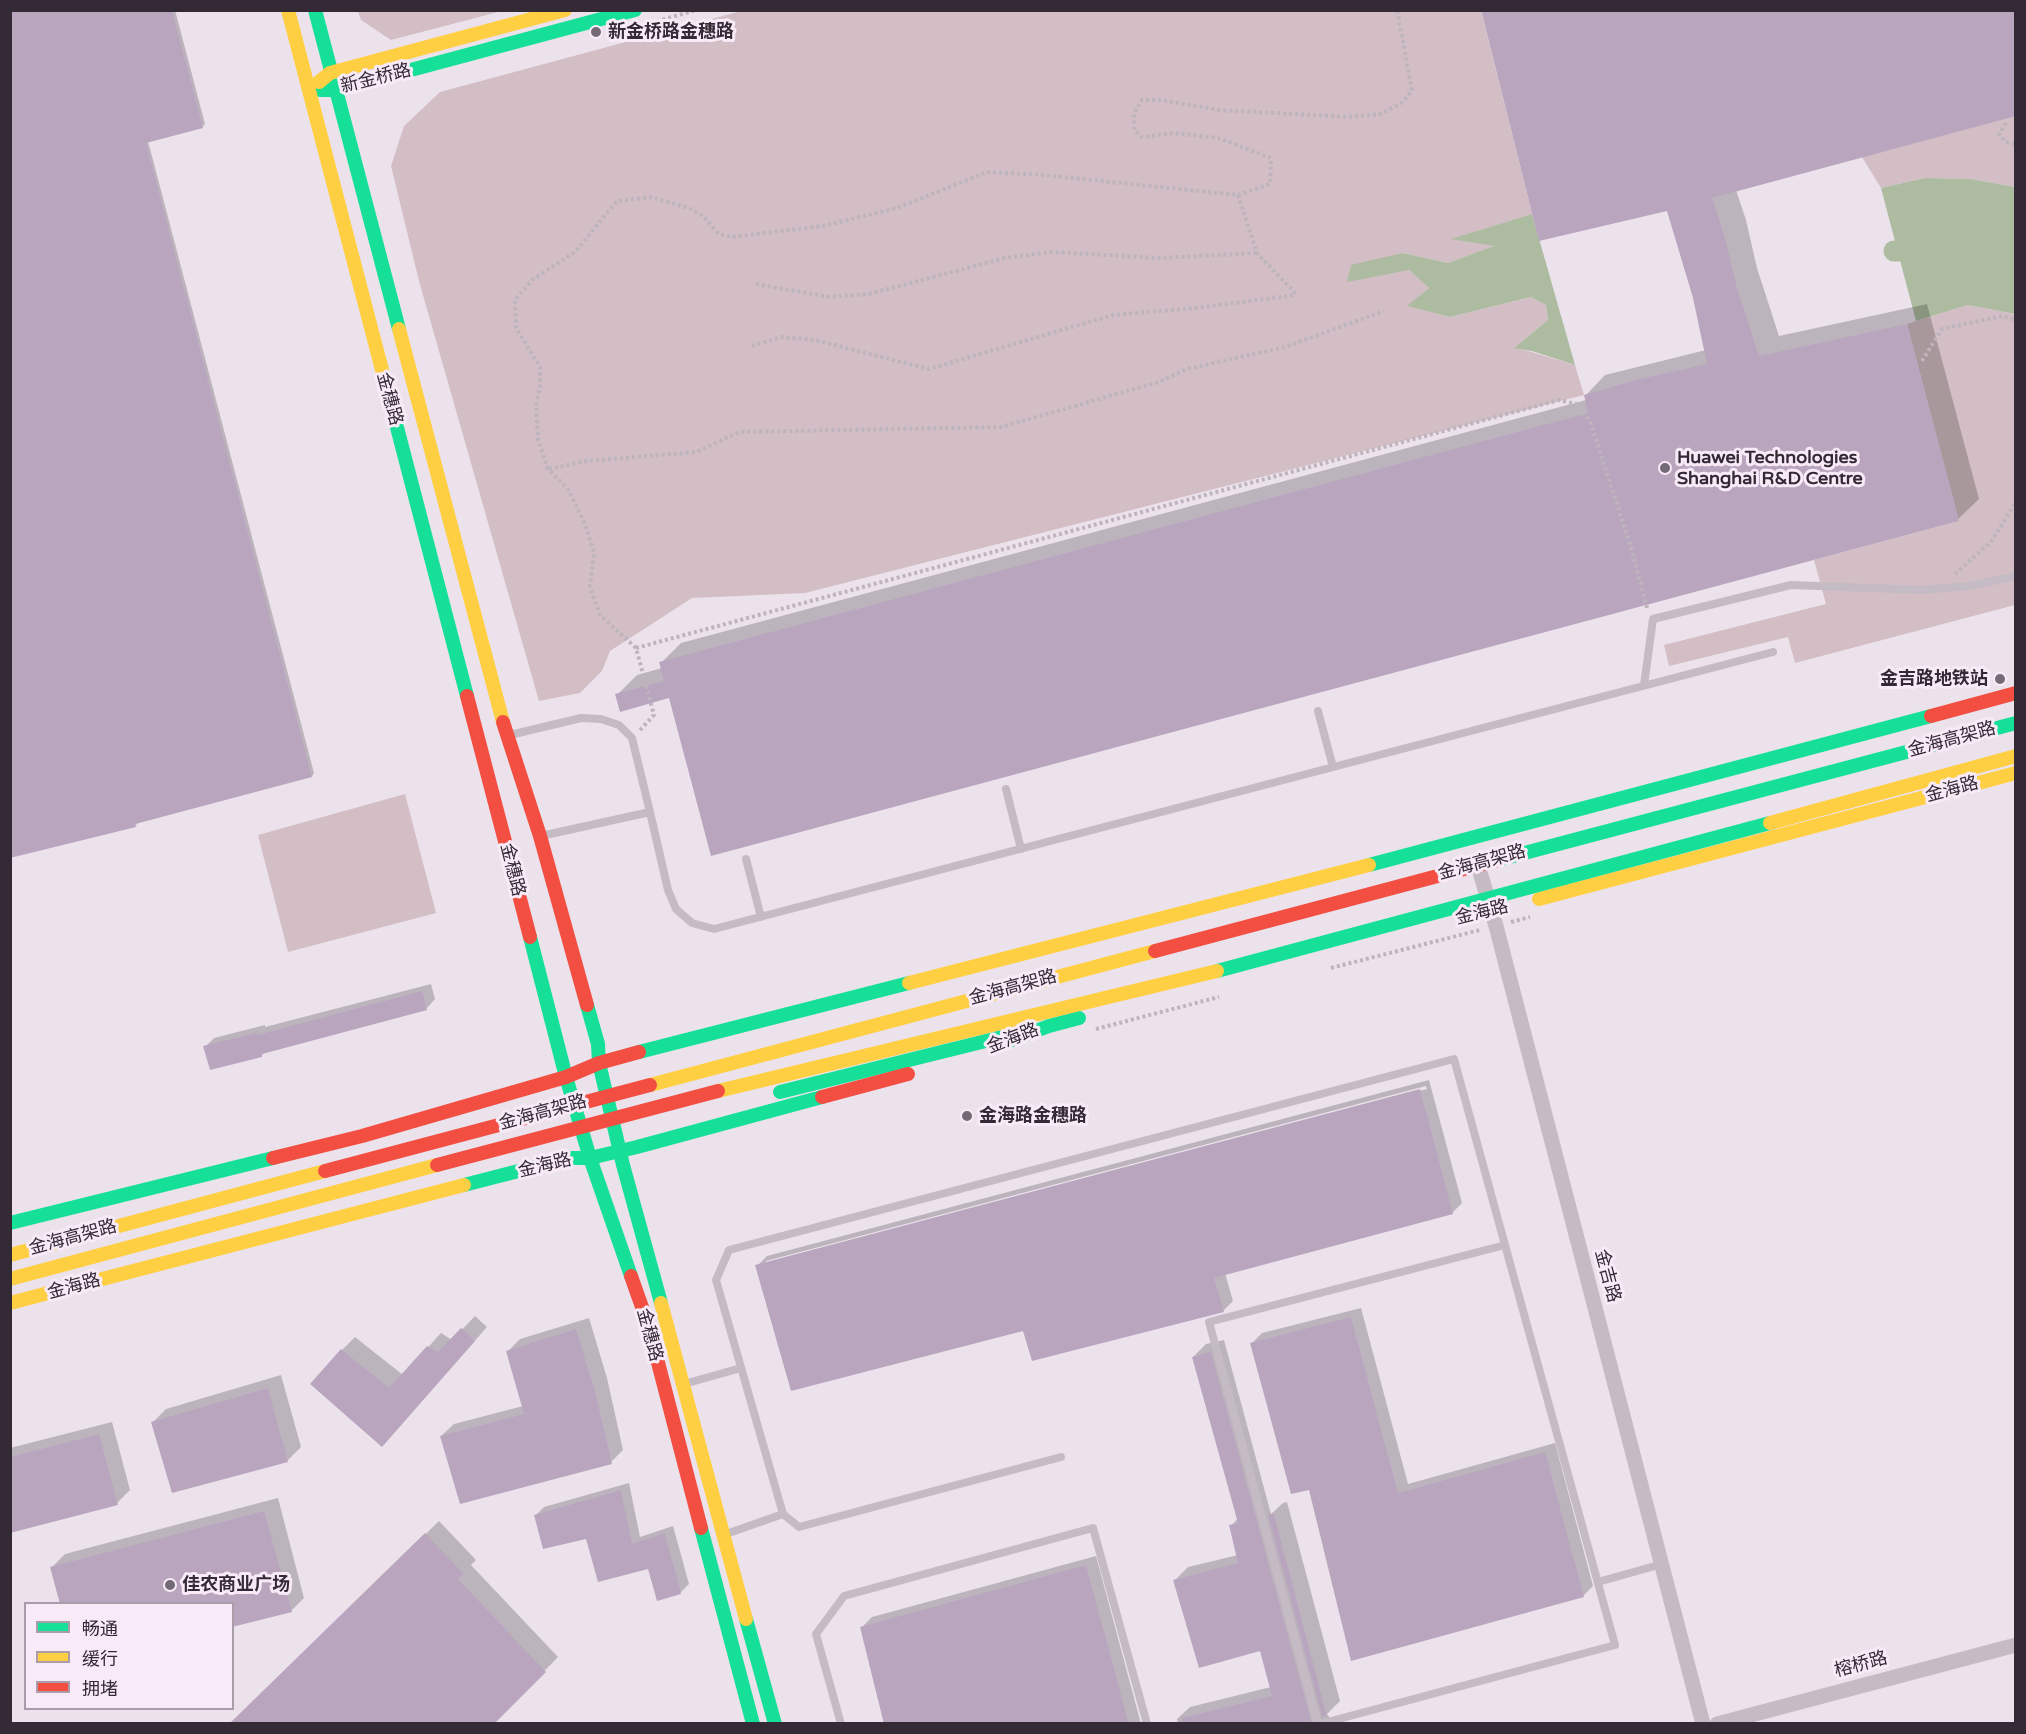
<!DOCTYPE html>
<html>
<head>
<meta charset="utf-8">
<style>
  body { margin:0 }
  #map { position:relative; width:2026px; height:1734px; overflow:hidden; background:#ece2ec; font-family:"Varela Round","Noto Sans SC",sans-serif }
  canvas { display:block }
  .frame { position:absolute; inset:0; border:12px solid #342a35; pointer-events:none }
  .legend { position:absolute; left:24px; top:1602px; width:210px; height:108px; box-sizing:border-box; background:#f8eaf7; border:2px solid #aa9da9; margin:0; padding:8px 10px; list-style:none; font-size:18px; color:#342a35 }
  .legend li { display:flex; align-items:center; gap:12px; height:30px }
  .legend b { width:30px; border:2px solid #aa9da9 }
</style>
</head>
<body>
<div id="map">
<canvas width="2026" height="1734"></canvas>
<div class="frame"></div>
<ul class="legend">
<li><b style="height:8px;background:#16e098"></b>畅通</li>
<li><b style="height:8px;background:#ffcf43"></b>缓行</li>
<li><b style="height:8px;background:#f24e42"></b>拥堵</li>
</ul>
</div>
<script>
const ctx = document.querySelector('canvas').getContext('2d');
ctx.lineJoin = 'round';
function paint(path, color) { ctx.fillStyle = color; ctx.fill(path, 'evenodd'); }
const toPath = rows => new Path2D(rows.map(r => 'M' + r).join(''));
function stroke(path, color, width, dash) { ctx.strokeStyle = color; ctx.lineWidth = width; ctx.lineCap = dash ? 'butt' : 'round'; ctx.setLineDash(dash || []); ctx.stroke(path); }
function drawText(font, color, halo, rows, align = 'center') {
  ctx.font = font + ' "Varela Round","Noto Sans SC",sans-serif'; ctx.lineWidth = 6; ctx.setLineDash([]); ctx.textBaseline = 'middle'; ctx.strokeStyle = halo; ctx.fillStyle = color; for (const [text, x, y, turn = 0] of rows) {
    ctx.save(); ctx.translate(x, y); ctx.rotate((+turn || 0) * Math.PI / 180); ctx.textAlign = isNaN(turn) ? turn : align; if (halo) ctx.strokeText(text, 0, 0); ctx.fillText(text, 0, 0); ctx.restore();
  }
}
const green = toPath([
  [358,11,358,10,502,11,391,40,361,20],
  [741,11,1481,11,1539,241,1532,214,1453,239,1495,246,1448,263,1403,253,1347,281,1409,270,1429,288,1408,306,1450,317,1531,297,1546,305,1548,320,1515,347,1575,365,1584,395,805,593,692,598,610,651,602,671,580,693,539,701,419,281,391,166,404,126,440,92],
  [2015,116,2015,187,1971,179,1925,178,1881,188,1862,157],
  [1968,305,2015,314,2015,605,1795,663,1788,637,1669,666,1664,645,1826,604,1814,560,1959,521,1907,324],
  [405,794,436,913,288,952,258,835]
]);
const water = toPath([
  [1925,178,1971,179,2015,187,2015,314,1968,305,1916,321,1881,188],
  [1532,214,1575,365,1532,351,1514,348,1548,320,1546,305,1531,297,1450,317,1407,306,1429,288,1409,270,1347,282,1351,265,1403,253,1448,263,1494,246,1451,239]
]);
const shadow = toPath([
  [10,10,175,10,205,124,202,127,148,141,314,773,312,776,138,823,135,826],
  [1736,190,1746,220,1757,268,1779,336,1927,304,1979,499,1958,519,670,696,617,695,637,675,662,668,661,663,681,643,1586,400,1585,396,1605,375,1706,350,1694,297,1668,209],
  [431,984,435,999,427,1008,266,1051,262,1055,205,1047,214,1038,265,1025,265,1027],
  [1429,1080,1462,1203,1452,1213,1225,1273,1233,1301,1223,1311,1024,1329,757,1266,767,1256],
  [1426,1086,1427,1089,766,1264,766,1261],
  [1361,1308,1408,1484,1555,1443,1593,1586,1583,1596,1310,1488,1252,1343,1262,1333],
  [475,1316,487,1327,395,1431,342,1350,355,1337,403,1375,441,1333,452,1340],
  [589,1318,607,1378,623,1450,611,1462,441,1436,454,1424,523,1406,508,1351,520,1339],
  [1224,1340,1271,1514,1283,1503,1287,1502,1340,1701,1327,1714,1330,1718,1343,1715,1344,1724,1178,1724,1177,1719,1190,1707,1271,1687,1261,1649,1175,1580,1188,1567,1238,1555,1231,1526,1238,1518,1193,1357,1206,1344],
  [281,1375,301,1447,287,1461,153,1422,166,1409],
  [112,1422,130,1490,117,1503,10,1532,10,1448],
  [629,1483,640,1537,673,1526,689,1584,680,1593,649,1567,536,1515,544,1507],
  [278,1498,304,1598,291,1611,232,1604,52,1567,65,1554],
  [439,1521,476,1560,471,1565,558,1657,492,1724,231,1724],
  [1096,1556,1141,1724,885,1724,862,1627,872,1617]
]);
const canal = toPath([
  [1894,251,1899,251]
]);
const building = toPath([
  [10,10,172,10,203,128,146,143,312,777,135,824,136,827,10,858],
  [1481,10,2016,10,2016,116,1712,198,1726,241,1737,288,1759,356,1907,324,1959,521,711,856,669,698,620,712,615,694,664,681,659,662,1588,413,1584,395,1640,379,1707,364,1693,298,1667,211,1539,241],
  [422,991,427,1010,262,1054,262,1057,210,1070,203,1046,256,1033,257,1035],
  [1420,1089,1453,1214,1214,1278,1224,1312,1032,1361,1023,1331,791,1391,755,1265],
  [1351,1317,1398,1493,1545,1452,1584,1597,1351,1661,1309,1490,1291,1494,1250,1343],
  [461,1328,475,1341,382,1447,310,1384,341,1349,389,1388,427,1346,438,1352],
  [576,1329,595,1391,612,1464,460,1504,440,1436,524,1414,506,1351],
  [1211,1352,1312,1724,1182,1724,1182,1718,1272,1696,1260,1651,1199,1668,1173,1580,1238,1563,1229,1525,1238,1523,1192,1357],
  [268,1388,288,1462,172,1493,151,1422],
  [99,1434,118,1505,10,1533,10,1457],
  [621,1490,632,1544,665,1533,681,1594,657,1601,648,1569,598,1582,586,1539,543,1549,534,1515],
  [264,1511,292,1612,232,1627,232,1604,60,1604,50,1567],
  [1274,1514,1327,1716,1322,1717,1268,1515],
  [425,1533,464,1574,458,1579,546,1672,494,1724,229,1724],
  [1086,1565,1129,1724,884,1724,860,1627]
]);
const path = toPath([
  [651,23,696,10],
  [2006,123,1999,134,2005,142,2016,144],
  [1238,195,1257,253,1296,294],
  [756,284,829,297,869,294,1005,258,1052,252,1161,258,1257,253],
  [752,346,781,337,815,340,929,369,1113,315,1195,308,1296,295],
  [1922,361,1942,329,2002,316,2016,320],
  [549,469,586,461,697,452,739,432,1001,427,1159,382,1187,369,1285,347,1384,311],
  [1955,574,1991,542,2016,502],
  [636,648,1559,400,1576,404,1590,421,1631,547,1647,608],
  [640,730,654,715,636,648,600,615,590,587,594,553,585,524,568,489,548,469,538,440,536,405,540,386,540,367,516,328,515,300,532,280,575,252,617,201,650,197,689,208,703,216,719,234,732,237,823,226,897,208,987,172,1043,175,1238,195,1270,184,1271,158,1218,138,1173,133,1142,137,1134,130,1134,113,1142,100,1161,100,1219,110,1350,117,1381,114,1403,102,1412,90,1397,10],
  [1511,922,1530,917],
  [1331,968,1480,930],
  [1096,1029,1219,997]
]);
const lane = toPath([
  [1644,685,1653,619,1791,585,1922,590,1969,586,2016,576],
  [1318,711,1333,767],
  [510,735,581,718,601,719,619,725,632,738,650,812,541,836],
  [1006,789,1021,849],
  [650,812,668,890,676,909,692,923,714,929,1773,652],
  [746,859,761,917],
  [684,1384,741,1368],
  [783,1514,799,1527,1061,1457],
  [726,1534,783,1514,716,1280,729,1250,1454,1059,1505,1245],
  [1598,1582,1662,1564],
  [841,1724,816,1634,844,1596,1093,1528,1147,1724],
  [1318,1724,1209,1322,1505,1245,1615,1645,1320,1724]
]);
const street = toPath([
  [1477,862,1496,926,1703,1724],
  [1717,1724,2016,1645]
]);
const fast = toPath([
  [315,10,399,329],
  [320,90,336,90,635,10],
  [393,412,467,696],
  [1369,865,1931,716],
  [530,937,566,1077,590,1158,631,1276],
  [587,1005,598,1044,599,1063,623,1165,661,1303],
  [1006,1042,1049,1026,1079,1018],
  [639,1052,909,983],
  [780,1092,1022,1032],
  [464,1185,569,1158,590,1158,637,1147,822,1097],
  [10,1223,273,1158],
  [701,1528,753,1724],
  [746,1619,775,1724]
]);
const slow = toPath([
  [288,10,393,412],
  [319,82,330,73,565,10],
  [399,329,503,722],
  [1539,899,2016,773],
  [909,983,1369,865],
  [10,1303,464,1185],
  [661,1303,746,1619]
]);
const jam = toPath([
  [467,696,530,937],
  [1931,716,2016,693],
  [503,722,540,836,587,1005],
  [822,1097,908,1074],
  [273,1158,362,1136,566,1077,599,1063,639,1052],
  [631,1276,648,1324,701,1528]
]);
const fastBridge = toPath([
  [1498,860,2016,723],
  [1217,971,1770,823]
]);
const slowBridge = toPath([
  [1770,823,2016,756],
  [650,1085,1155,951],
  [718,1091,1217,971],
  [10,1255,325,1171],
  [10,1279,437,1165]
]);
const jamBridge = toPath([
  [1155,951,1498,860],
  [437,1165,718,1091],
  [325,1171,650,1085]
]);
const markers = [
  [596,32,6,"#746a75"],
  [1665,468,6,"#746a75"],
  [2000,679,6,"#746a75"],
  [967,1116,6,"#746a75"],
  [170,1585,6,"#746a75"]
];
const poiNames = [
  ["新金桥路金穗路",608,32],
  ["Huawei Technologies",1677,458],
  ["Shanghai R&D Centre",1677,479],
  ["金吉路地铁站",1988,679,"right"],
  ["金海路金穗路",979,1116],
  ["佳农商业广场",182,1585]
];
const streetNames = [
  ["新金桥路",376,79,-14],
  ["金穗路",389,399,75],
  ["金海高架路",1952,740,-15],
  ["金海路",1952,790,-15],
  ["金海高架路",1482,863,-15],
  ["金穗路",512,870,76],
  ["金海路",1482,913,-14],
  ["金海高架路",1013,988,-15],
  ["金海路",1013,1039,-21],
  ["金海高架路",543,1113,-15],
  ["金海路",545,1166,-13],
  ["金海高架路",73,1238,-15],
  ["金吉路",1607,1276,75],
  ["金海路",74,1287,-15],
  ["金穗路",649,1335,75],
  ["榕桥路",1861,1665,-15]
];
paint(green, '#d2bec4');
paint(water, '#adbba0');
paint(shadow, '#0003');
stroke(canal, '#adbba0', 21);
paint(building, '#b9a6be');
stroke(path, '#beb4be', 4, [3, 3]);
stroke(lane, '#c5bbc5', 8);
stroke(street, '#c5bbc5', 15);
stroke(fast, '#16e098', 14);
stroke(slow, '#ffcf43', 14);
stroke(jam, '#f24e42', 14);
stroke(fastBridge, '#16e098', 14);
stroke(slowBridge, '#ffcf43', 14);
stroke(jamBridge, '#f24e42', 14);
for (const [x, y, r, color] of markers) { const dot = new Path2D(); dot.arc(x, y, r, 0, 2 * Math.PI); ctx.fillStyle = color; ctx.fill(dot); stroke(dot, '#f8eaf7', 2); }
drawText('bold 18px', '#342a35', '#f8eaf7', poiNames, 'left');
drawText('18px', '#342a35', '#f8eaf7', streetNames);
</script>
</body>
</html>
